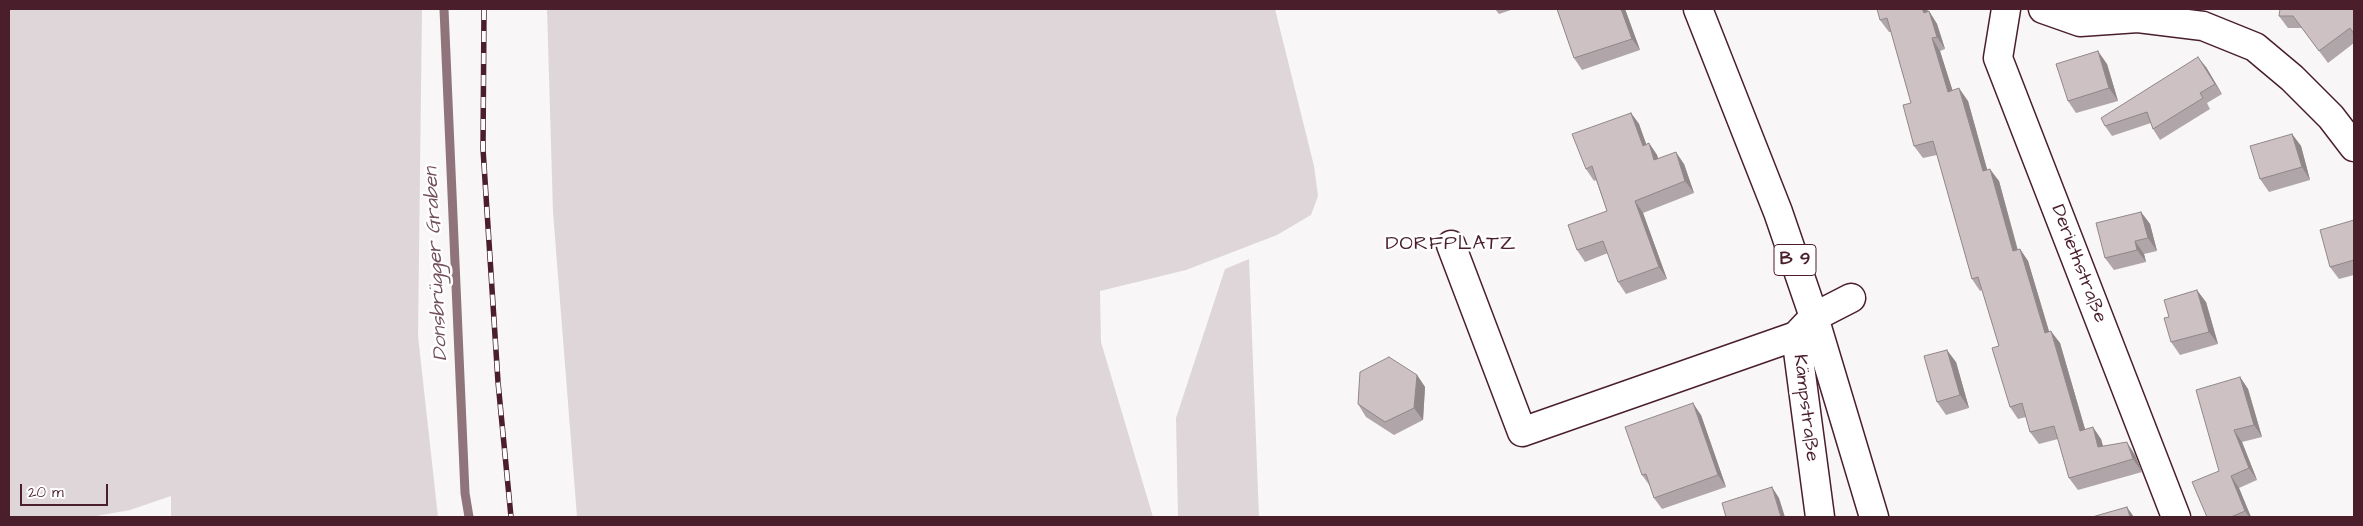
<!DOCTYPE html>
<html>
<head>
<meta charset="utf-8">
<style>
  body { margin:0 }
  #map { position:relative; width:2363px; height:526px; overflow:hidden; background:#f8f6f7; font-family:"Architects Daughter",sans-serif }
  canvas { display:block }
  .frame { position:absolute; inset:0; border:10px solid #4a1f2b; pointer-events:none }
  .scale { position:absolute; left:20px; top:484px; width:88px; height:22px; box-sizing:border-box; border:2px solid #4a1f2b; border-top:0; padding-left:6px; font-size:15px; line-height:18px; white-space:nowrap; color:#4a1f2b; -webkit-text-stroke:4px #fff; paint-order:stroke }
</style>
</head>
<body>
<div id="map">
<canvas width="2363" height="526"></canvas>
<div class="frame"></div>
<div class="scale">20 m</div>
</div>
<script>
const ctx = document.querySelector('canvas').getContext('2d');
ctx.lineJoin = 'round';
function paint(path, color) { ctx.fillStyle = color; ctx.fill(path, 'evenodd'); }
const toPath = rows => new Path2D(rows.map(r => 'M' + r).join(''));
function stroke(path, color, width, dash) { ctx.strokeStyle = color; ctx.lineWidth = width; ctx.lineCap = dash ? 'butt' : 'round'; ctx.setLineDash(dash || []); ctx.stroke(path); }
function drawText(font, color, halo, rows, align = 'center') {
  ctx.font = font + ' "Architects Daughter",sans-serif'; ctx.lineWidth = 5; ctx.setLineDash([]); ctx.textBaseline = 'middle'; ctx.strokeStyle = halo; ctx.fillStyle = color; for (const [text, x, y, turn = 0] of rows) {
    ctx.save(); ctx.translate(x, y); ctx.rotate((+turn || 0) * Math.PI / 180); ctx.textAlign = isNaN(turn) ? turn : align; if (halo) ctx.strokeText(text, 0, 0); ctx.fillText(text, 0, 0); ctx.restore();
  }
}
const green = toPath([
  [9,9,422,9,418,336,438,517,171,517,171,496,130,510,91,517,9,517],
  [547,9,1275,9,1314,166,1318,196,1311,215,1277,235,1186,270,1100,291,1101,342,1153,517,577,517,553,212],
  [1249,259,1259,517,1178,517,1176,418,1225,269]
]);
const stream = toPath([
  [444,9,465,493,469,517]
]);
const minor = toPath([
  [2006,9,1998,58,2176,517],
  [2043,9,2080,22,2138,18,2203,26,2255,47,2292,78,2331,117,2354,147],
  [1451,245,1522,432,1796,336],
  [1820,517,1796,336,1814,317,1851,298]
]);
const major = toPath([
  [1698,9,1778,212,1814,317,1874,517]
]);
const rail = toPath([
  [484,9,483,149,498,382,511,517]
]);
const wall = toPath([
  [1495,9,1514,9,1499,14],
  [1557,9,1625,9,1640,50,1582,70,1574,58],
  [1927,9,1928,12,1929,11,1937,24,1945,49,1940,51,1952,90,1968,101,1987,170,1999,181,2018,250,2020,249,2028,261,2049,331,2060,343,2085,429,2101,439,2103,447,2135,455,2142,472,2078,490,2069,478,2058,439,2039,444,2030,432,2026,417,2018,419,2010,407,1999,346,1982,290,1980,291,1972,279,1937,155,1923,158,1914,146,1911,103,1891,32,1889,32,1880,20],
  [2354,9,2354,43,2328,63,2302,28,2288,28,2279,16],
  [2107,64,2118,101,2076,113,2068,101],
  [2206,67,2222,94,2207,103,2210,109,2160,140,2153,129,2151,123,2112,136,2105,126],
  [1631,113,1639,124,1646,145,1649,143,1657,155,1658,158,1684,164,1694,193,1643,213,1667,279,1626,294,1618,282,1608,253,1585,262,1577,250,1607,211,1596,180,1594,181,1586,169],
  [2292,134,2301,146,2310,180,2269,192,2260,179],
  [2141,212,2150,224,2157,251,2144,254,2146,262,2114,270,2105,258],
  [2354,220,2354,275,2339,279,2330,267],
  [2206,302,2218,344,2180,355,2171,342],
  [1956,362,1969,408,1946,415,1937,402],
  [1417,375,1425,387,1423,420,1394,435,1366,417,1358,404],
  [2240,377,2248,389,2262,437,2242,442,2257,480,2239,488,2251,517,2207,517,2219,471],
  [1701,415,1726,487,1662,509,1654,498,1650,486,1642,475]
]);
const shadedWall = toPath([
  [1621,9,1625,9,1640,50,1632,39],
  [1922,9,1927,9,1932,25,1924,13],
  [1929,11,1937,24,1945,49,1937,37],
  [1932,38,1940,51,1957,104,1948,92],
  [2098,51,2107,64,2118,101,2109,88],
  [2198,57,2206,67,2222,94,2215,84],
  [1959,88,1968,101,1991,183,1983,171],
  [1631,113,1639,124,1651,157,1643,146],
  [2292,134,2301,146,2310,180,2302,167],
  [1649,143,1657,155,1662,171,1654,160],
  [1676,152,1684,164,1694,193,1685,181],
  [1990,169,1999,181,2021,263,2013,251],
  [1635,201,1643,213,1667,279,1659,267],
  [2141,212,2150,224,2157,251,2148,238],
  [2135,241,2144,254,2146,262,2137,250],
  [2020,249,2028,261,2053,345,2045,333],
  [2197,290,2206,302,2218,344,2209,332],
  [2051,331,2060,343,2089,443,2080,431],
  [1947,350,1956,362,1969,408,1960,395],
  [1417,375,1425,387,1423,420,1414,408],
  [2240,377,2248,389,2262,437,2254,425],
  [1693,403,1701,415,1726,487,1718,475],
  [2093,427,2101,439,2107,460,2098,447],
  [2234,430,2242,442,2257,480,2249,468],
  [2127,442,2135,455,2142,472,2133,459],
  [2231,476,2239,488,2251,517,2249,517,2245,511],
  [1772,487,1779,498,1785,517,1781,517],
  [2127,507,2134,517,2130,517]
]);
const building = toPath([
  [1557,9,1621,9,1632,39,1574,58,1557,9],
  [1877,9,1922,9,1924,13,1929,11,1937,37,1932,38,1948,92,1959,88,1983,171,1990,169,2013,251,2020,249,2045,333,2051,331,2080,431,2093,427,2098,447,2127,442,2133,459,2069,478,2054,426,2030,432,2022,403,2010,407,1992,348,1999,346,1978,277,1972,279,1933,141,1914,146,1903,105,1911,103,1887,18,1880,20,1877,9],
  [2280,9,2354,9,2354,34,2350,28,2319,51,2293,16,2279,16,2280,9],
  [2098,51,2109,88,2068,101,2056,64,2098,51],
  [2198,57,2215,84,2200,93,2203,98,2153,129,2147,112,2105,126,2101,118,2198,57],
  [1631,113,1643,146,1649,143,1654,160,1676,152,1685,181,1635,201,1659,267,1618,282,1603,241,1577,250,1568,225,1607,211,1592,166,1586,169,1572,134,1631,113],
  [2292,134,2302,167,2260,179,2250,146,2292,134],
  [2141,212,2148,238,2135,241,2137,250,2105,258,2096,223,2141,212],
  [2354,220,2354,260,2330,267,2320,230,2354,220],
  [2197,290,2209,332,2171,342,2164,318,2169,317,2164,300,2197,290],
  [1947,350,1960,395,1937,402,1924,356,1947,350],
  [1389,357,1417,375,1414,408,1385,422,1358,404,1360,372,1389,357],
  [2240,377,2254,425,2234,430,2249,468,2231,476,2245,511,2231,517,2207,517,2192,482,2219,471,2196,390,2240,377],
  [1693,403,1718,475,1654,498,1646,474,1642,475,1625,427,1693,403],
  [1772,487,1781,517,1726,517,1722,503,1772,487],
  [2127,507,2130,517,2092,517,2127,507]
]);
const shields = [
  [1795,260,42]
];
const shieldNames = [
  ["B 9",1795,260]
];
const streetNames = [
  ["Deriethstraße",2078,264,69],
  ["Kämpstraße",1805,408,83]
];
const neighbourhoodNames = [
  ["DORFPLATZ",1451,245]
];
const waterNames = [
  ["Donsbrügger Graben",437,264,-93]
];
paint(green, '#ded6d9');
stroke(stream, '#8f747b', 9);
stroke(minor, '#4a1f2b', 31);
stroke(major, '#4a1f2b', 31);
stroke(minor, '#fff', 28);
stroke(major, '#fff', 28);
stroke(rail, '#4a1f2b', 5.5);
stroke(rail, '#fff', 4, [11]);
paint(wall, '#b0a6a9');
paint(shadedWall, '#908789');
paint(building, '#cdc1c4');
stroke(building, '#908789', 1);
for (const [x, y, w] of shields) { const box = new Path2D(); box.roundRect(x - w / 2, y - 15.5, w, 31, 4); ctx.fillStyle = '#fff'; ctx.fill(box); stroke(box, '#4a1f2b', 1); }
drawText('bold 18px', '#4a1f2b', null, shieldNames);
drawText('19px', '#4a1f2b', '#fff', streetNames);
ctx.letterSpacing = '1px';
drawText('20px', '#4a1f2b', '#fff', neighbourhoodNames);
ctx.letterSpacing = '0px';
drawText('italic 20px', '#72515a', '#fff', waterNames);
</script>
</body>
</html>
